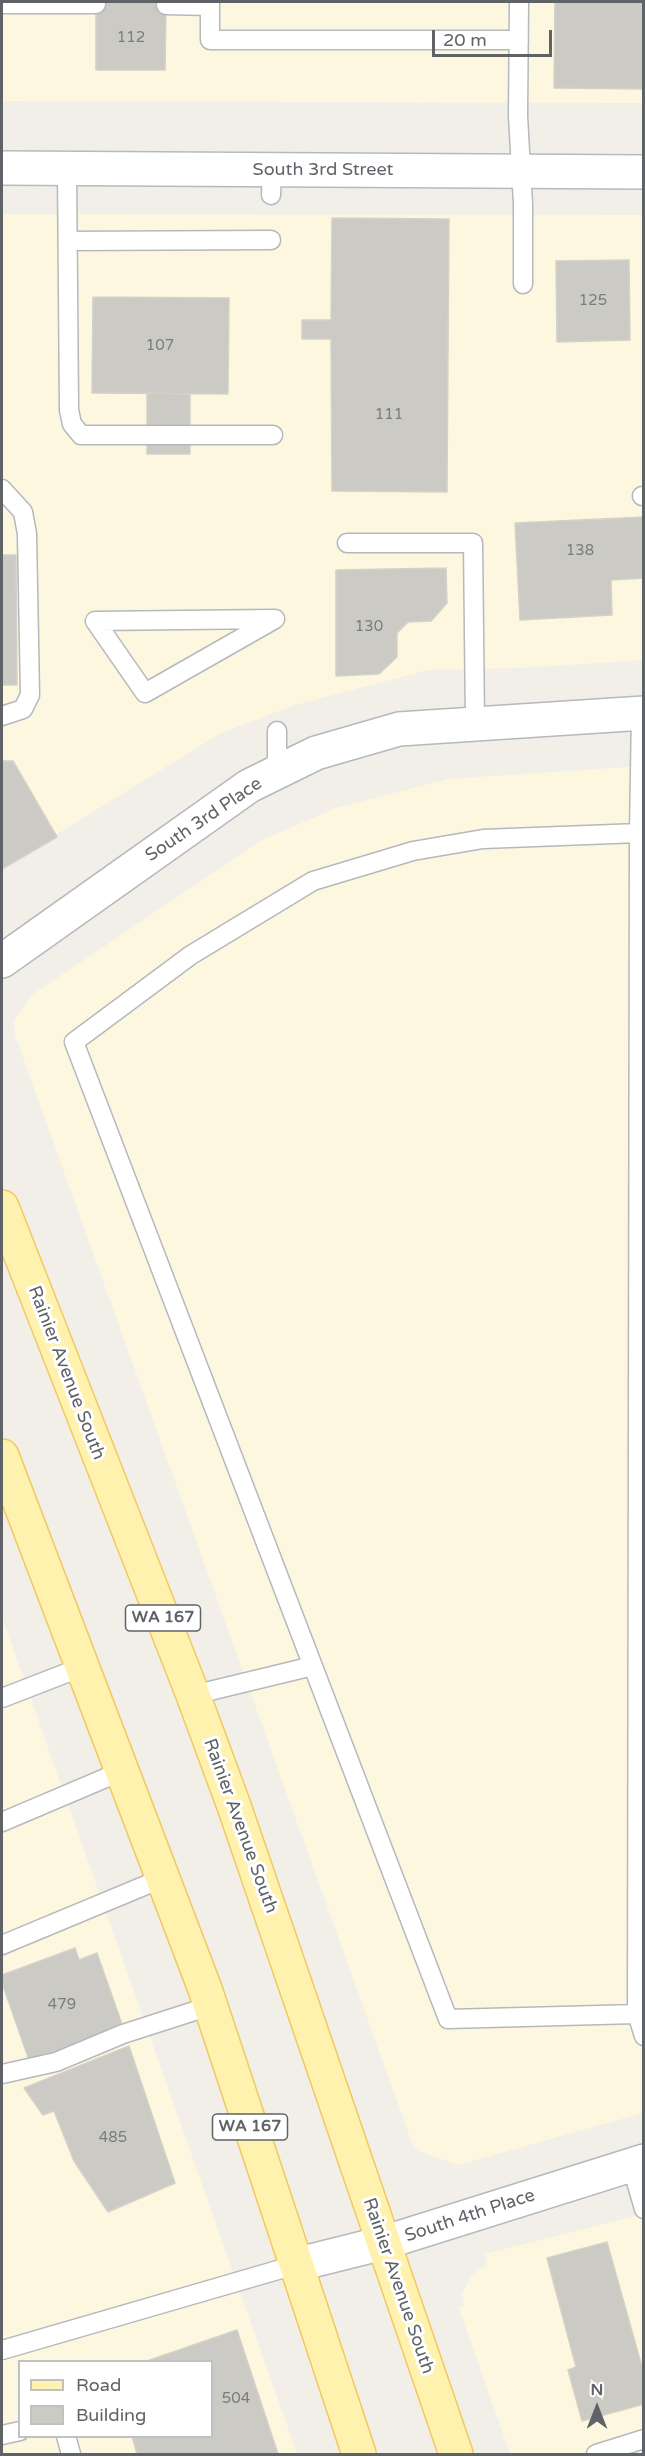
<!DOCTYPE html>
<html>
<head>
<meta charset="utf-8">
<style>
  body { margin:0 }
  #map { position:relative; width:645px; height:2456px; overflow:hidden; background:#f1efe8; font-family:"Varela Round",sans-serif }
  canvas { display:block }
  .frame { position:absolute; inset:0; border:3px solid #5f6368; pointer-events:none }
  .legend { position:absolute; left:18px; top:2360px; width:195px; height:78px; box-sizing:border-box; background:#fff; border:2px solid #bfc1c3; margin:0; padding:8px 10px; list-style:none; font-size:18px; color:#5f6368 }
  .legend li { display:flex; align-items:center; gap:12px; height:30px }
  .legend b { width:30px; border:2px solid #bfc1c3 }
  .north { position:absolute; left:567px; top:2378px; width:60px; height:60px; -webkit-text-stroke:4px #fff; paint-order:stroke; rotate:0deg; font-size:16px; font-weight:700; line-height:24px; text-align:center; color:#5f6368 }
  .north::after { content:''; display:block; margin:auto; width:21px; height:27px; background:#5f6368; clip-path:polygon(50% 0,100% 100%,50% 72%,0 100%) }
  .scale { position:absolute; left:432px; top:30px; width:120px; height:27px; box-sizing:border-box; border:3px solid #5f6368; border-top:0; padding-left:8px; font-size:18px; line-height:21px; white-space:nowrap; color:#5f6368; -webkit-text-stroke:4px #fff; paint-order:stroke }
</style>
</head>
<body>
<div id="map">
<canvas width="645" height="2456"></canvas>
<div class="frame"></div>
<ul class="legend">
<li><b style="height:8px;background:#fff2af"></b>Road</li>
<li><b style="height:16px;background:#cccac5"></b>Building</li>
</ul>
<div class="north">N</div>
<div class="scale">20 m</div>
</div>
<script>
const ctx = document.querySelector('canvas').getContext('2d');
ctx.lineJoin = 'round';
function paint(path, color) { ctx.fillStyle = color; ctx.fill(path, 'evenodd'); }
const toPath = rows => new Path2D(rows.map(r => 'M' + r).join(''));
function stroke(path, color, width, dash) { ctx.strokeStyle = color; ctx.lineWidth = width; ctx.lineCap = dash ? 'butt' : 'round'; ctx.setLineDash(dash || []); ctx.stroke(path); }
function drawText(font, color, halo, rows, align = 'center') {
  ctx.font = font + ' "Varela Round",sans-serif'; ctx.lineWidth = 6; ctx.setLineDash([]); ctx.textBaseline = 'middle'; ctx.strokeStyle = halo; ctx.fillStyle = color; for (const [text, x, y, turn = 0] of rows) {
    ctx.save(); ctx.translate(x, y); ctx.rotate((+turn || 0) * Math.PI / 180); ctx.textAlign = isNaN(turn) ? turn : align; if (halo) ctx.strokeText(text, 0, 0); ctx.fillText(text, 0, 0); ctx.restore();
  }
}
const commercial = toPath([
  [2,2,643,2,643,103,2,101],
  [2,214,643,215,643,660,519,668,428,670,295,705,221,733,2,868],
  [643,766,643,2113,458,2165,419,2151,412,2143,15,1035,14,1021,32,995,262,840,336,808,448,779],
  [2,1617,297,2454,2,2454],
  [20,2362,212,2362,212,2436,20,2436],
  [643,2214,643,2454,510,2454,459,2308,464,2305,462,2293,473,2274,487,2264,485,2254]
]);
const building = toPath([
  [96,2,166,2,165,70,96,70,96,2],
  [555,2,644,2,644,89,554,88,555,2],
  [332,218,449,219,447,492,332,491,331,339,302,339,302,320,331,320,332,218],
  [629,260,630,340,557,342,556,261,629,260],
  [93,297,229,298,228,394,92,393,93,297],
  [147,393,190,394,190,454,147,454,147,393],
  [644,517,644,578,611,580,612,615,520,620,515,523,644,517],
  [2,555,16,555,17,685,2,685,2,555],
  [446,568,447,603,431,621,408,622,397,633,397,657,379,674,336,676,336,570,446,568],
  [2,761,13,761,57,837,2,869,2,761],
  [75,1948,79,1960,97,1953,123,2027,29,2060,2,1983,2,1975,75,1948],
  [129,2046,175,2183,108,2212,74,2161,54,2111,43,2115,24,2088,129,2046],
  [607,2242,644,2374,644,2404,582,2421,568,2370,576,2367,547,2258,607,2242],
  [237,2330,278,2454,137,2454,132,2436,212,2436,212,2362,144,2362,237,2330]
]);
const service = toPath([
  [210,2,210,40,519,40],
  [519,2,518,116,523,204,523,284],
  [2,4,96,4],
  [166,5,210,6],
  [67,168,69,410,72,424,81,435,273,435],
  [271,195,272,170],
  [68,241,271,240],
  [2,489,23,512,27,534,30,695,23,709,2,716],
  [642,496,644,496],
  [347,543,473,543,475,723],
  [275,619,145,693,95,621,275,619],
  [277,731,277,772],
  [639,833,637,2014,448,2019,74,1042,191,955,313,881,413,851,483,839,639,833],
  [639,833,641,713],
  [193,1695,313,1666],
  [2,1698,82,1667],
  [2,1822,122,1771],
  [2,1945,163,1878],
  [637,2014,644,2036],
  [2,2074,56,2062,123,2034,210,2006],
  [631,2164,644,2209],
  [2,2350,295,2265],
  [2,2435,20,2431],
  [66,2436,71,2454],
  [596,2454,644,2439]
]);
const tertiary = toPath([
  [2,961,249,786,316,753,399,729,644,713],
  [295,2265,383,2243,644,2161]
]);
const secondary = toPath([
  [2,168,644,172]
]);
const primary = toPath([
  [2,1207,193,1695,234,1806,456,2454],
  [2,1456,205,1989,359,2454]
]);
const numberNames = [
  ["112",131,38],
  ["125",593,301],
  ["107",160,346],
  ["111",389,415],
  ["138",580,551],
  ["130",369,627],
  ["479",62,2005],
  ["485",113,2138],
  ["504",236,2399]
];
const shields = [
  [163,1618,75],
  [250,2127,75]
];
const shieldNames = [
  ["WA 167",163,1618],
  ["WA 167",250,2127]
];
const streetNames = [
  ["South 3rd Street",323,170],
  ["South 3rd Place",204,820,-34],
  ["Rainier Avenue South",66,1373,69],
  ["Rainier Avenue South",240,1826,70],
  ["South 4th Place",470,2216,-18],
  ["Rainier Avenue South",398,2286,71]
];
paint(commercial, '#fef7e0');
paint(building, '#cccac5');
stroke(building, '#d6d1c6', 1.5);
stroke(service, '#b5b8bc', 21);
stroke(tertiary, '#b5b8bc', 36);
stroke(secondary, '#b6babf', 36);
stroke(primary, '#f2c960', 36);
stroke(service, '#fff', 18);
stroke(tertiary, '#fff', 33);
stroke(secondary, '#fff', 33);
stroke(primary, '#fff2af', 33);
drawText('15px', '#7a7d7f', null, numberNames);
for (const [x, y, w] of shields) { const box = new Path2D(); box.roundRect(x - w / 2, y - 13, w, 26, 4.5); ctx.fillStyle = '#fff'; ctx.fill(box); stroke(box, '#5f6368', 1.5); }
drawText('bold 16px', '#5f6368', null, shieldNames);
drawText('18px', '#5f6368', '#fff', streetNames);
</script>
</body>
</html>
